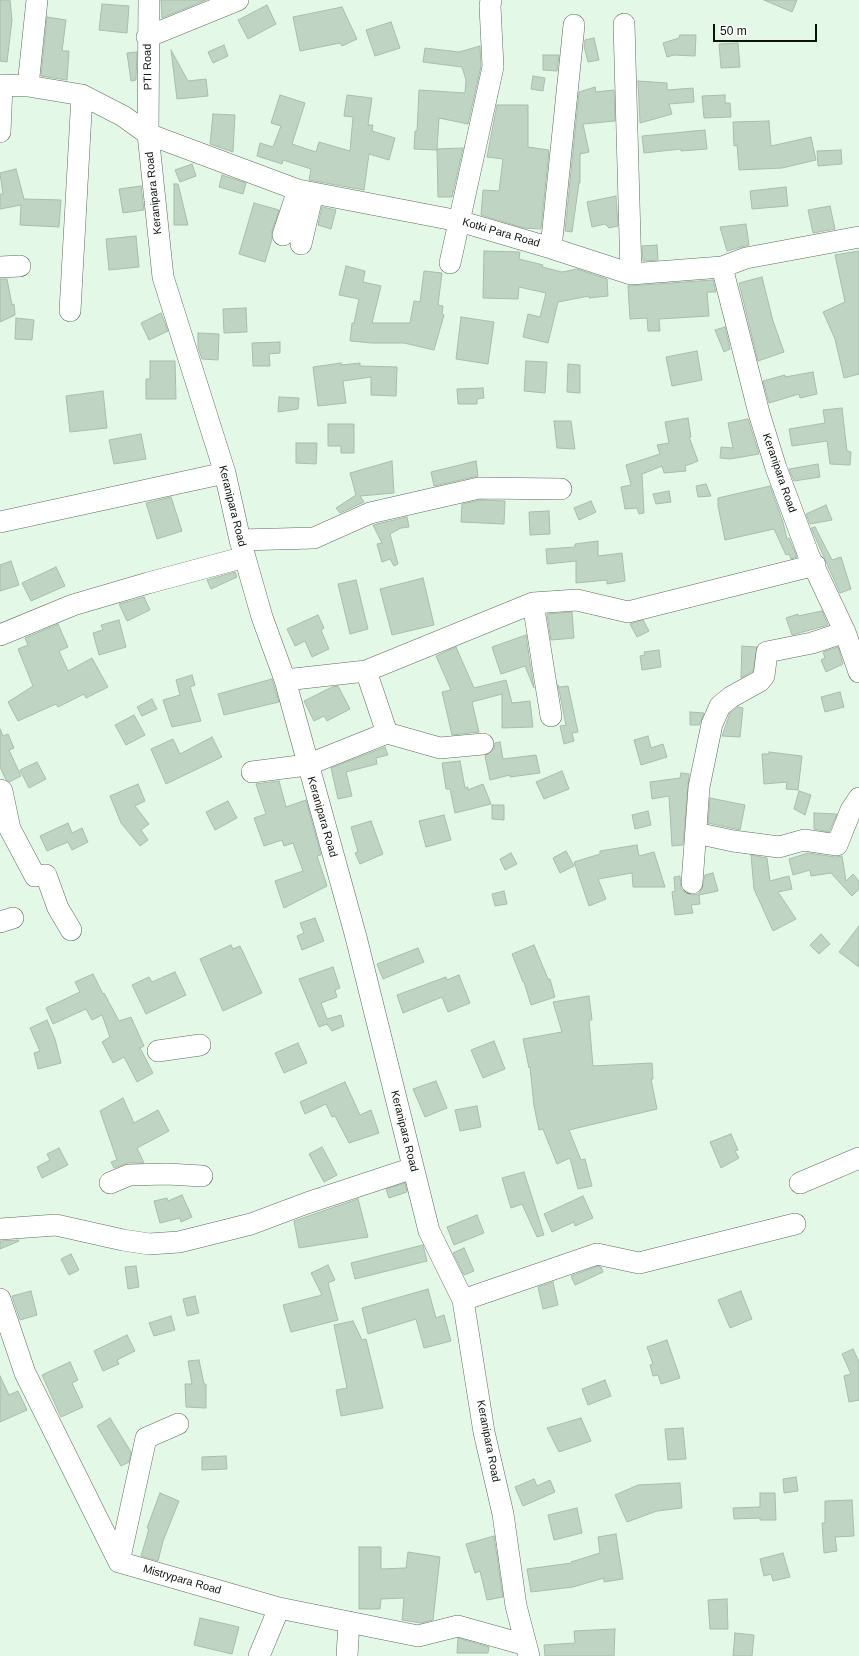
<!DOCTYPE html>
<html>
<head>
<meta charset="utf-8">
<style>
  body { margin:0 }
  #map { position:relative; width:859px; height:1656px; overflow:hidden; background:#e3f8e7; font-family:Helvetica,sans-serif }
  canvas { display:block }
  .scale { position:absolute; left:713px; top:24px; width:104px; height:18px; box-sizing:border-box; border:2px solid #0c130d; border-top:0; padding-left:5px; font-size:12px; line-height:14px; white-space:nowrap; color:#0c130d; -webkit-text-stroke:3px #fff; paint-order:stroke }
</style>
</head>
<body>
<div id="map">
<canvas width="859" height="1656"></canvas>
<div class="scale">50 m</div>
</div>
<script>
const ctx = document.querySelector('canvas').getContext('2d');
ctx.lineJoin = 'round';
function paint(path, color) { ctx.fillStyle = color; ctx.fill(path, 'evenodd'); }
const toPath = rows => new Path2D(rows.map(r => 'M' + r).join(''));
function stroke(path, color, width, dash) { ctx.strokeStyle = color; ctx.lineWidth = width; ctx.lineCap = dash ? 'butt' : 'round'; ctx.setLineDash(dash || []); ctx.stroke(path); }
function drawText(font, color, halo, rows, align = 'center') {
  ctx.font = font + ' Helvetica,sans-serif'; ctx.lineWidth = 3; ctx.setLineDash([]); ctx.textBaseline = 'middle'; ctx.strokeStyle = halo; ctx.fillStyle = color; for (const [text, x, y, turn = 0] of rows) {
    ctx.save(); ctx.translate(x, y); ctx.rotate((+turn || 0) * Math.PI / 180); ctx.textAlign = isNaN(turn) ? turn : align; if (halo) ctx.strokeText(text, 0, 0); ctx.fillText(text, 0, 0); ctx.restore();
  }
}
const building = toPath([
  [0,0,10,0,12,20,7,62,0,61,0,0],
  [161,0,206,0,162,18,161,0],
  [764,0,797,0,792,12,764,0],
  [102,4,129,6,127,33,99,30,102,4],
  [267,5,276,24,248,39,238,20,267,5],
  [342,7,357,39,342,46,340,43,300,51,293,17,342,7],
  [47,17,66,20,62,51,69,51,67,80,41,76,47,17],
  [391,22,400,48,375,56,366,30,391,22],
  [680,35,696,35,695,56,674,55,667,57,663,43,679,38,680,35],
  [594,38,599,60,588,62,584,46,585,40,594,38],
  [738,43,740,67,721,68,719,44,738,43],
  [224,45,228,56,213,63,208,52,224,45],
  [480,46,481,66,468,124,439,118,437,150,414,149,415,131,417,131,419,90,465,93,466,80,462,67,423,62,425,48,459,52,480,46],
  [171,50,188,81,206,79,208,96,177,99,171,50],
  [137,52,136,80,131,81,127,53,137,52],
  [543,55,559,55,557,71,543,70,543,55],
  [533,76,545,78,543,91,531,89,533,76],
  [638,81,667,83,667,90,693,88,694,102,669,104,672,114,640,123,638,81],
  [595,87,596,92,614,90,615,121,583,124,589,152,580,154,580,183,579,183,572,232,565,231,579,92,595,87],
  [280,95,305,103,292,144,316,152,319,142,350,151,353,117,344,116,347,95,372,98,368,125,373,125,372,131,395,138,389,160,369,154,364,190,309,180,311,169,283,160,282,164,257,156,260,143,273,147,281,126,271,123,280,95],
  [725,95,725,103,730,103,731,117,704,118,702,96,725,95],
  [497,105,528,105,528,147,549,150,541,229,524,228,481,215,483,190,499,191,503,159,487,157,497,105],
  [213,114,235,115,233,152,210,144,213,114],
  [769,121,771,146,811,137,816,160,782,168,739,170,737,145,734,146,733,122,769,121],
  [705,130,707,149,681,151,681,149,644,153,642,136,705,130],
  [463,148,452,197,438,197,437,149,463,148],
  [841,150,842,164,818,166,817,151,841,150],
  [192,164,196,176,180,182,175,170,192,164],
  [16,169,24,199,61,200,59,227,20,225,21,205,0,209,0,194,3,194,0,173,16,169],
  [222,175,246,183,243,194,219,187,222,175],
  [174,184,178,184,188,225,174,225,174,184],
  [141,186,144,210,123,213,119,189,141,186],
  [786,187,788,206,752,209,750,191,786,187],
  [616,196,618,226,609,228,605,224,592,227,587,202,616,196],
  [254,203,279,210,272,231,272,239,265,262,239,254,254,203],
  [830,206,835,229,813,233,808,210,830,206],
  [322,207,336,210,331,229,318,225,322,207],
  [746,224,749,245,727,251,720,227,746,224],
  [136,236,139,267,109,270,106,239,136,236],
  [657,245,658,260,643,261,642,246,657,245],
  [484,251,520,252,519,259,543,265,542,267,562,272,577,269,607,279,608,296,589,298,589,296,558,302,548,343,523,337,528,314,540,317,546,293,519,287,518,299,483,298,484,251],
  [859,251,859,374,844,378,835,339,823,312,845,302,835,255,859,251],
  [346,266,365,271,363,282,381,286,372,323,410,323,414,301,420,302,424,271,442,273,438,305,443,306,442,314,444,315,434,350,404,343,372,343,350,341,352,323,354,323,359,299,339,295,346,266],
  [762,277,773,321,784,352,758,361,739,283,762,277],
  [0,279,7,279,12,305,14,304,15,315,0,322,0,279],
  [713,280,716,292,707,292,709,316,659,319,660,331,648,331,647,318,630,319,628,286,713,280],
  [246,308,247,332,224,333,223,309,246,308],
  [161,313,168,331,149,340,141,323,161,313],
  [461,317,494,322,488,364,456,359,461,317],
  [16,318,34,320,32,340,15,339,16,318],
  [725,327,730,349,724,352,715,330,725,327],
  [198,333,219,334,218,360,202,359,198,347,198,333],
  [280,342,280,353,269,354,270,366,253,366,252,343,280,342],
  [697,351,702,380,672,386,666,357,697,351],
  [150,361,175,361,176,399,146,399,146,379,150,379,150,361],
  [526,361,547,362,545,393,524,391,526,361],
  [341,363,341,365,360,363,360,366,397,367,396,396,371,395,371,377,343,381,346,403,318,406,313,367,341,363],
  [568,364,580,365,580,393,567,392,568,364],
  [813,372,817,394,800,398,799,394,769,403,763,381,785,375,785,377,813,372],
  [483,388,484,398,477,399,477,404,458,404,457,389,483,388],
  [103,391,107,428,70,432,66,396,103,391],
  [279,397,299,398,298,409,278,412,279,397],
  [842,408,847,451,851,452,850,465,830,464,827,441,792,446,789,429,825,423,823,410,842,408],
  [688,418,691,437,689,437,698,461,685,466,686,471,664,473,662,466,642,474,644,513,639,514,637,508,625,509,621,487,631,485,626,465,660,454,657,445,669,443,665,422,688,418],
  [748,419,759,454,730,459,720,458,721,447,733,448,728,423,748,419],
  [554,421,571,421,575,449,557,448,554,421],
  [328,424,354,424,354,453,341,453,341,446,328,446,328,424],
  [141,434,146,459,114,464,109,440,141,434],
  [296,443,317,443,316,464,296,463,296,443],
  [392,461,394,493,360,496,364,502,340,513,336,508,356,495,350,473,392,461],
  [476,461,478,476,434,486,431,472,476,461],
  [818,464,820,477,794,481,789,469,818,464],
  [706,484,711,496,698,497,696,486,706,484],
  [770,486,783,522,787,539,789,538,797,557,791,559,789,554,786,555,774,529,725,540,718,506,718,498,770,486],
  [669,491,671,502,656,504,653,494,669,491],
  [171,497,182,531,157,539,146,503,171,497],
  [480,500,505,501,504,524,461,522,462,504,480,500],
  [591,501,596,512,579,520,574,508,591,501],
  [826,505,832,520,810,524,806,514,826,505],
  [549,511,550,534,530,535,529,512,549,511],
  [407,517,409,527,401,528,390,534,398,564,394,566,390,559,382,562,377,544,382,543,373,525,407,517],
  [815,527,832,560,841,557,851,589,840,593,811,528,815,527],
  [598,541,598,556,622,553,625,581,607,584,607,580,576,583,576,561,547,564,546,549,575,547,575,544,598,541],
  [11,561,19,585,0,591,0,565,11,561],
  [56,567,65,586,31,601,22,583,56,567],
  [235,572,237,577,211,589,207,580,235,572],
  [423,578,434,625,392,635,380,589,423,578],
  [356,580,368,629,350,634,338,584,356,580],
  [144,597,150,610,127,621,119,604,144,597],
  [822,611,828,625,792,635,786,618,798,614,798,616,822,611],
  [572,612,574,638,551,640,547,614,572,612],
  [318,615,324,628,321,630,329,649,312,657,305,641,295,646,287,629,318,615],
  [119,620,126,647,99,655,93,633,103,630,101,625,119,620],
  [643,620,649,631,637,637,630,624,643,620],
  [58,624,68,647,59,651,68,671,92,658,108,687,86,698,84,694,58,707,56,704,18,721,8,702,33,686,18,649,28,645,25,638,58,624],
  [526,635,530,663,534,688,525,666,501,674,492,647,526,635],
  [742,646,757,647,753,671,741,678,742,646],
  [456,647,474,688,506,680,512,703,530,701,533,727,502,728,502,694,472,702,479,732,452,735,442,692,451,690,436,656,456,647],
  [838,647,843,664,826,672,821,660,825,658,823,652,838,647],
  [659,650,661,667,642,670,640,656,645,655,644,652,659,650],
  [192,675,195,685,190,687,201,721,172,727,163,700,180,695,176,680,192,675],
  [272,679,279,702,224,715,218,694,272,679],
  [558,685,559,687,568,686,578,732,572,733,574,741,564,744,560,726,566,725,558,685],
  [338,686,350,709,327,721,324,716,314,721,304,701,332,687,338,686],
  [840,692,844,707,825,712,821,697,840,692],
  [152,699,157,709,142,716,137,707,152,699],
  [738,707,743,708,740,737,722,736,730,713,738,707],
  [690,712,704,713,699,725,690,725,690,712],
  [134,715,145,735,126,745,115,725,134,715],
  [0,729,3,736,8,734,14,748,9,750,21,776,9,782,6,780,0,767,0,729],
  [648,736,651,748,663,744,667,757,641,765,634,740,648,736],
  [212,737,222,757,166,784,151,749,173,739,180,754,212,737],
  [500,742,503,759,536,755,540,773,510,777,510,775,490,780,485,756,494,749,495,743,500,742],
  [385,747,388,755,376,758,377,764,346,772,352,796,338,799,331,768,385,747],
  [769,752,802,756,798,790,786,789,787,782,764,784,762,754,769,754,769,752],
  [460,761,465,788,468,787,468,790,483,784,491,804,455,813,450,789,446,789,442,763,460,761],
  [37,762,46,779,29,788,20,770,37,762],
  [562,771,569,789,544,799,536,782,562,771],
  [681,773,689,774,683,845,672,846,669,796,652,799,650,782,680,778,681,773],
  [279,781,286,807,306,800,321,855,317,856,327,886,284,908,275,881,303,871,293,843,284,846,282,840,264,846,254,818,266,814,256,784,279,781],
  [138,784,145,801,135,806,149,824,141,830,148,840,140,846,121,823,110,796,138,784],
  [799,791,811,795,805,815,794,809,799,791],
  [710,798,745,805,740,830,708,823,710,798],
  [228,801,237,818,215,830,206,812,228,801],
  [492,805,504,805,504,820,492,819,492,805],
  [648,811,651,825,635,829,632,815,648,811],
  [814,813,837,814,829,832,814,829,814,813],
  [444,815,451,840,426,847,419,821,444,815],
  [371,821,383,854,360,864,355,853,358,852,351,827,371,821],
  [68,823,72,833,82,828,88,842,72,850,68,842,47,851,40,836,68,823],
  [637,845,639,856,654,852,665,887,633,887,632,873,598,879,606,899,589,906,574,862,600,854,600,851,637,845],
  [566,851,574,866,560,873,553,858,566,851],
  [511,853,517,864,505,870,500,859,511,853],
  [808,853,835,857,842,856,846,881,853,874,859,881,859,889,852,896,831,873,811,876,810,870,793,875,789,859,808,853],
  [751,855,767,858,770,881,789,876,792,889,778,892,796,919,773,931,754,889,751,855],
  [713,873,718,891,699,895,700,904,691,905,693,913,675,915,672,892,675,891,674,877,680,876,681,889,686,893,692,895,698,894,702,889,705,875,713,873],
  [504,891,507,904,495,906,492,894,504,891],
  [315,918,324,941,302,950,297,936,304,933,300,923,315,918],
  [859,926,859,967,839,952,859,926],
  [821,934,830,944,819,954,810,945,821,934],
  [231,945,233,949,240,946,262,993,223,1011,200,959,231,945],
  [534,945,548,979,550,979,555,997,531,1005,524,982,523,982,512,954,534,945],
  [418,948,424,962,383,979,377,964,418,948],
  [333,967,340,988,335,990,337,997,321,1003,327,1019,341,1015,344,1026,332,1031,327,1024,319,1027,299,979,333,967],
  [175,972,186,995,146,1014,132,985,149,977,152,982,175,972],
  [93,974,103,994,104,993,119,1021,131,1017,144,1046,140,1048,153,1073,137,1082,124,1057,113,1063,102,1042,110,1037,102,1015,92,1020,86,1009,53,1024,46,1008,80,992,75,982,93,974],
  [459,975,470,1003,448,1012,442,997,403,1013,397,995,446,977,447,980,459,975],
  [589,996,592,1020,589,1020,593,1066,652,1063,653,1079,651,1079,657,1109,569,1130,581,1160,585,1159,592,1186,578,1189,570,1158,557,1164,543,1129,539,1130,534,1106,530,1067,529,1068,523,1039,562,1032,553,1002,589,996],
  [47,1020,55,1039,61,1063,38,1069,34,1053,40,1051,30,1028,47,1020],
  [494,1041,505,1069,483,1078,471,1050,494,1041],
  [298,1043,307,1063,284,1073,275,1053,298,1043],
  [436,1081,447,1108,425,1117,413,1089,436,1081],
  [345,1082,360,1115,371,1110,379,1133,349,1143,335,1116,332,1117,326,1104,305,1114,300,1102,345,1082],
  [123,1098,134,1123,158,1110,169,1131,137,1148,144,1163,128,1163,114,1168,111,1162,117,1160,100,1111,123,1098],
  [477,1106,481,1127,460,1131,455,1110,477,1106],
  [731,1134,738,1150,735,1151,739,1158,721,1168,710,1142,731,1134],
  [322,1147,337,1175,324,1182,309,1154,322,1147],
  [59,1148,68,1165,42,1178,37,1167,50,1160,47,1154,59,1148],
  [524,1172,544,1235,537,1237,522,1204,511,1208,502,1178,524,1172],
  [405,1183,407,1192,389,1198,386,1189,405,1183],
  [182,1195,192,1217,181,1222,180,1218,160,1223,154,1201,167,1198,168,1201,182,1195],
  [583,1196,593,1218,575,1226,574,1222,552,1232,544,1214,583,1196],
  [358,1199,368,1237,299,1248,294,1221,358,1199],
  [477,1215,484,1233,454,1245,447,1227,477,1215],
  [18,1240,19,1241,0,1249,0,1241,18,1240],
  [423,1245,427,1261,355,1279,351,1263,423,1245],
  [464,1248,474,1271,464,1275,453,1253,464,1248],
  [71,1254,79,1270,69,1275,61,1259,71,1254],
  [328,1265,335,1280,328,1283,338,1320,291,1332,283,1305,322,1295,311,1273,328,1265],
  [136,1266,139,1287,128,1289,125,1267,136,1266],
  [598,1266,601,1267,603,1272,575,1285,571,1276,598,1266],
  [553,1282,558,1305,543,1309,538,1287,553,1282],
  [428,1289,436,1318,444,1315,451,1341,424,1348,416,1319,368,1334,362,1308,428,1289],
  [31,1291,37,1315,20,1320,12,1296,31,1291],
  [741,1291,752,1319,730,1328,718,1300,741,1291],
  [195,1296,199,1313,187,1316,183,1299,195,1296],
  [171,1316,175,1330,154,1336,149,1323,171,1316],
  [353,1321,362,1340,366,1339,383,1408,341,1416,336,1390,347,1388,334,1325,353,1321],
  [127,1335,135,1351,117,1360,119,1364,103,1371,94,1351,127,1335],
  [667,1340,680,1378,661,1384,658,1375,653,1376,650,1365,653,1364,647,1347,667,1340],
  [853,1349,859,1362,859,1400,849,1402,844,1376,851,1374,842,1354,853,1349],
  [199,1360,204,1384,206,1384,206,1408,186,1407,185,1384,192,1384,188,1361,199,1360],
  [70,1362,78,1380,72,1383,83,1407,61,1417,42,1375,70,1362],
  [0,1376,9,1395,18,1391,27,1410,0,1422,0,1376],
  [605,1380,611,1396,588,1405,582,1389,605,1380],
  [110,1418,131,1452,129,1462,121,1466,97,1426,110,1418],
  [581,1418,591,1441,559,1452,547,1428,581,1418],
  [683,1428,686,1459,668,1460,665,1429,683,1428],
  [226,1456,227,1469,202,1470,202,1457,226,1456],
  [796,1477,798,1491,784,1493,783,1479,796,1477],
  [534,1479,537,1486,550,1480,555,1492,523,1506,515,1487,534,1479],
  [680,1483,682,1508,657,1511,627,1522,615,1495,638,1485,680,1483],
  [160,1493,179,1501,163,1541,158,1561,141,1556,149,1529,147,1528,160,1493],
  [760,1493,775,1493,776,1520,760,1520,760,1518,734,1519,733,1508,760,1507,760,1493],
  [852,1500,854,1536,835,1537,837,1551,824,1553,822,1523,825,1523,825,1501,852,1500],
  [577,1508,582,1533,554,1540,548,1515,577,1508],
  [616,1534,623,1579,604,1582,604,1578,573,1587,531,1592,527,1569,572,1563,571,1562,600,1553,598,1537,616,1534],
  [494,1536,503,1597,487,1600,480,1571,475,1573,466,1544,494,1536],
  [359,1547,381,1547,381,1569,406,1568,408,1552,440,1557,433,1620,421,1623,402,1620,404,1598,381,1599,380,1609,359,1609,359,1547],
  [783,1553,790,1577,773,1581,771,1574,764,1576,760,1559,783,1553],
  [727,1599,728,1629,710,1629,708,1600,727,1599],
  [200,1618,239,1627,232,1654,194,1645,200,1618],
  [615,1629,614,1656,545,1656,544,1645,575,1643,574,1631,615,1629],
  [735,1633,754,1635,752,1656,733,1656,735,1633],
  [458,1638,489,1647,488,1653,457,1653,458,1638]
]);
const minor = toPath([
  [149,0,148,134,163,277,225,473,240,540,262,617,285,680,356,937,429,1231,463,1300,484,1432,503,1514,516,1606,529,1656],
  [624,24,631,274],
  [147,37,238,0],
  [0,85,28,86,82,95,123,116,148,134,298,190,459,221,551,248,631,274,722,267,746,258,859,237],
  [28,86,37,0],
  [0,132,2,86],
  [283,235,298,190],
  [301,244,313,193],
  [551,248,574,25],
  [450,263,493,67,490,6,491,0],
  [0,267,20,266],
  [722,267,759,413,776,468,809,556,845,632,859,672],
  [70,311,82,95],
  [0,522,225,473],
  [240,540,314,538,370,513,479,488,561,489],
  [533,603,551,716,542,661],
  [0,635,73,605,148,583,245,557],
  [285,680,366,671,533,603,577,600,628,612,815,565],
  [387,733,440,748,483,744],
  [252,772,307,765,387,733,366,671],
  [0,790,2,791,10,829,35,876,46,875,58,908,71,930],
  [696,833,733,841,779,847,804,840,837,845,851,810,859,798],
  [692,883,699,787,712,724,720,706,731,697,760,681,764,676,767,652,812,643,845,632],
  [0,922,13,918],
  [158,1051,200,1045],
  [110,1183,129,1175,167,1174,202,1176],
  [800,1183,859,1158],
  [0,1229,56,1225,123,1240,149,1244,179,1242,251,1224,307,1203,413,1168],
  [0,1299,25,1373,119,1562,279,1608,418,1636,458,1626,526,1645],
  [463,1300,597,1254,639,1263,795,1224],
  [119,1562,146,1438,178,1424],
  [259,1656,279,1608],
  [347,1656,349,1622]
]);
const streetNames = [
  ["PTI Road",148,67,-91],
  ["Keranipara Road",154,193,-96],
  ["Kotki Para Road",501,233,16],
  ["Keranipara Road",779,473,71],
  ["Keranipara Road",232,506,76],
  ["Keranipara Road",322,817,74],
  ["Keranipara Road",404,1131,76],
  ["Keranipara Road",488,1441,79],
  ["Mistrypara Road",182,1580,16]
];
paint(building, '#bfd4c3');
stroke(building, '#a8bdac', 1);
stroke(minor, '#5b6d5e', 22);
stroke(minor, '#fff', 21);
drawText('11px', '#0c130d', '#fff', streetNames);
</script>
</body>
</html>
